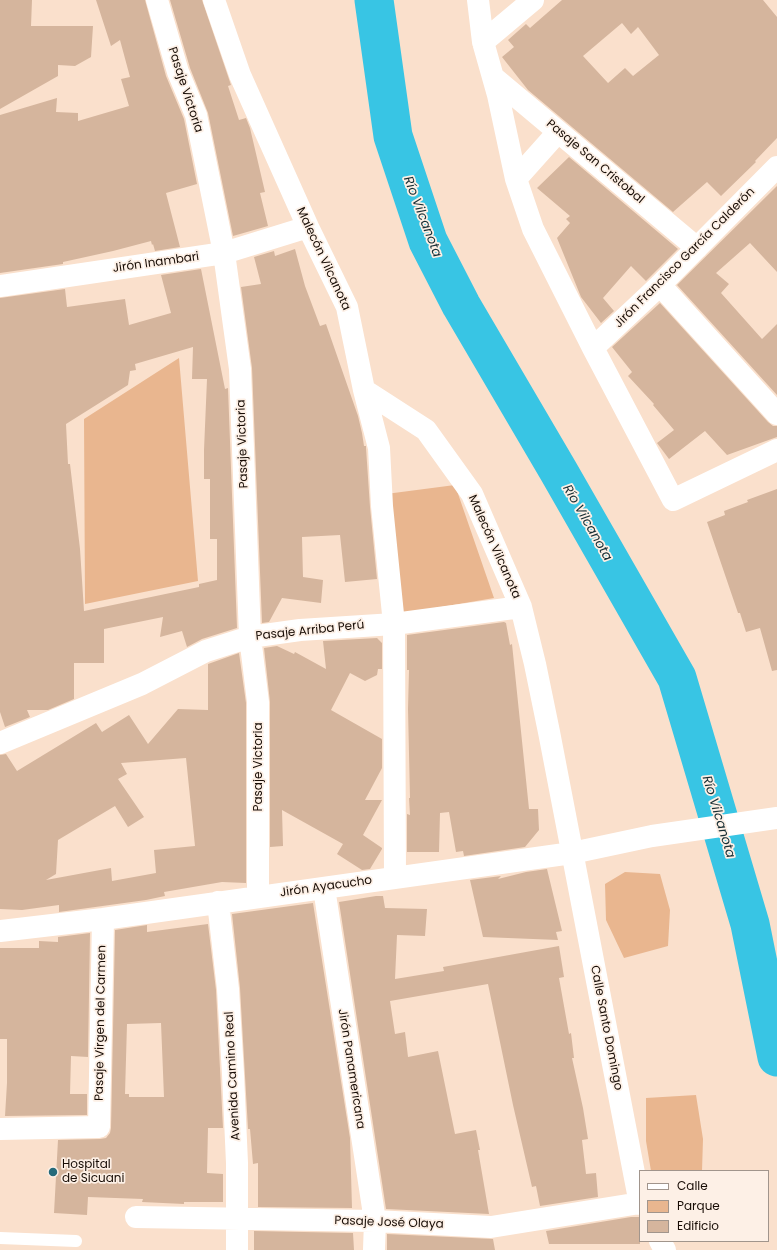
<!DOCTYPE html>
<html>
<head>
<meta charset="utf-8">
<style>
  body { margin:0 }
  #map { position:relative; width:777px; height:1250px; overflow:hidden; background:#fae0cc; font-family:Poppins,sans-serif }
  canvas { display:block }
  .legend { position:absolute; left:639px; top:1170px; width:130px; height:72px; box-sizing:border-box; background:#fdf0e6; border:1px solid #a1958c; margin:0; padding:5px 7px; list-style:none; font-size:12px; color:#170c05 }
  .legend li { display:flex; align-items:center; gap:8px; height:20px }
  .legend b { width:20px; border:1px solid #a1958c }
</style>
</head>
<body>
<div id="map">
<canvas width="777" height="1250"></canvas>
<ul class="legend">
<li><b style="height:5px;background:#fff"></b>Calle</li>
<li><b style="height:11px;background:#e9b68f"></b>Parque</li>
<li><b style="height:11px;background:#d5b59d"></b>Edificio</li>
</ul>
</div>
<script>
const ctx = document.querySelector('canvas').getContext('2d');
ctx.lineJoin = 'round';
function paint(path, color) { ctx.fillStyle = color; ctx.fill(path, 'evenodd'); }
const toPath = rows => new Path2D(rows.map(r => 'M' + r).join(''));
function stroke(path, color, width, dash) { ctx.strokeStyle = color; ctx.lineWidth = width; ctx.lineCap = dash ? 'butt' : 'round'; ctx.setLineDash(dash || []); ctx.stroke(path); }
function drawText(font, color, halo, rows, align = 'center') {
  ctx.font = font + ' Poppins,sans-serif'; ctx.lineWidth = 3.5; ctx.setLineDash([]); ctx.textBaseline = 'middle'; ctx.strokeStyle = halo; ctx.fillStyle = color; for (const [text, x, y, turn = 0] of rows) {
    ctx.save(); ctx.translate(x, y); ctx.rotate((+turn || 0) * Math.PI / 180); ctx.textAlign = isNaN(turn) ? turn : align; if (halo) ctx.strokeText(text, 0, 0); ctx.fillText(text, 0, 0); ctx.restore();
  }
}
const green = toPath([
  [179,358,198,581,85,604,84,419],
  [455,485,494,598,400,614,386,494],
  [625,872,660,874,670,910,668,946,624,958,606,920,605,884],
  [696,1095,703,1139,702,1171,651,1171,646,1141,646,1098]
]);
const river = toPath([
  [374,0,393,136,428,241,461,305,559,472,677,678,750,924,777,1057]
]);
const building = toPath([
  [0,0,32,0,31,26,93,26,91,57,75,66,58,65,58,76,0,109],
  [96,0,145,0,166,76,184,119,197,184,166,193,180,247,155,251,153,244,152,245,151,241,113,251,63,262,63,264,0,273,0,115,57,98,56,112,78,113,78,121,129,106,121,79,130,77,120,40,111,46],
  [170,0,202,0,231,85,228,86,239,120,246,118,250,128,265,192,260,193,268,226,233,236,208,113,190,68],
  [562,0,763,0,777,17,777,138,755,161,756,162,721,196,707,182,673,212,528,90,502,57,514,47,508,40,526,24,530,28],
  [622,23,631,34,638,27,659,55,633,76,625,68,608,83,583,56],
  [569,157,678,249,646,281,631,266,603,298,614,311,601,323,581,297,557,238,570,223,566,219,570,216,537,188],
  [777,186,777,272,750,243,716,273,729,284,721,293,762,339,777,324,777,395,677,285],
  [295,249,305,286,320,326,326,324,358,416,362,433,364,446,366,446,366,448,370,507,377,579,345,582,340,535,302,537,303,577,323,580,321,603,282,598,269,622,262,623,252,368,241,287,261,284,254,257,274,251,275,256],
  [201,269,225,389,228,388,237,628,202,639,187,647,182,631,160,637,163,617,104,629,104,663,74,663,74,699,48,710,27,710,30,717,5,727,0,712,0,298,65,289,67,307,125,299,129,325,171,313,161,275],
  [193,347,192,379,207,379,204,450,204,479,210,479,210,539,217,539,217,580,199,584,199,587,84,611,80,549,70,464,68,464,66,424,128,385,130,371,136,370,135,364],
  [660,303,768,422,773,426,777,426,777,437,727,455,705,431,669,459,657,443,674,430,653,405,654,404,628,376,632,372,612,347],
  [777,489,777,670,772,671,760,628,746,632,740,613,738,613,707,522,725,515,724,511,748,502,747,500],
  [504,622,506,623,510,645,512,644,529,809,538,809,539,830,525,847,464,856,463,851,456,852,449,812,440,813,439,852,407,852,407,814,410,815,409,798,410,798,408,709,409,670,407,670,407,635],
  [377,638,382,643,382,669,378,669,377,675,365,681,350,673,331,710,382,739,382,768,365,800,382,800,363,835,382,848,382,849,370,869,362,870,337,854,343,844,282,810,283,846,270,847,270,702,264,648,277,646,294,654,295,652,326,669,323,641],
  [239,653,246,703,246,883,222,882,164,892,165,896,146,900,59,912,59,905,22,910,0,909,0,755,6,754,17,771,96,723,102,732,129,715,148,744,178,709,208,710,208,664],
  [186,758,195,846,154,850,156,873,112,881,111,868,46,880,56,874,58,840,115,806,128,827,144,817,118,779,127,774,121,763],
  [547,869,562,931,556,932,558,940,483,937,470,880,501,876,498,879,526,872],
  [376,896,383,896,385,908,427,909,425,936,397,935,395,979,444,971,443,967,559,946,564,977,559,978,569,1034,571,1033,574,1058,572,1058,583,1108,588,1139,582,1140,586,1174,596,1173,598,1197,540,1206,536,1186,532,1187,513,1105,488,984,390,1001,395,1034,405,1032,408,1057,438,1051,455,1134,476,1130,480,1150,478,1150,489,1214,386,1209,339,902],
  [313,903,350,1138,352,1208,258,1207,258,1163,253,1164,250,1129,248,1129,240,988,232,914],
  [208,924,216,990,223,1128,208,1128,207,1173,223,1174,223,1202,184,1202,184,1204,142,1202,143,1199,88,1197,87,1215,54,1213,58,1140,100,1139,106,1138,110,1133,111,1128,115,930,147,925,147,932],
  [161,1023,164,1097,129,1097,129,1094,125,1094,127,1024],
  [90,933,88,1057,71,1056,70,1094,87,1094,87,1115,5,1116,7,1083,7,1039,0,1039,0,948,39,948,39,941,58,942,58,937],
  [631,1217,640,1217,640,1244,549,1244,546,1231],
  [254,1231,353,1233,354,1250,254,1250],
  [387,1234,493,1239,495,1250,387,1250]
]);
const service = toPath([
  [0,1238,76,1241]
]);
const minor = toPath([
  [157,0,178,72,196,115,224,253,240,369,250,637,258,702,258,897],
  [214,0,240,75,308,227,347,307,364,390,379,448,382,506,394,624,395,878],
  [478,0,483,42,498,95,516,179,533,229,593,348,673,500,777,450],
  [483,42,533,0],
  [493,77,697,248],
  [516,179,558,132],
  [660,285,777,414],
  [0,286,224,253,308,227],
  [593,348,660,285,777,167],
  [364,390,426,430,472,494,521,607,535,664,549,732,640,1204],
  [0,743,142,684,206,651,250,637,300,630,394,624,521,607],
  [324,888,375,1221,374,1250],
  [218,902,228,989,233,1074,237,1163,237,1250],
  [0,931,103,919,572,853,652,836,777,818],
  [0,1129,99,1127,103,919],
  [136,1217,375,1221,491,1227,640,1203],
  [660,1241,665,1250]
]);
const markers = [
  [53,1172,5,"#256a7a"]
];
const streetNames = [
  ["Pasaje Victoria",185,90,72],
  ["Pasaje San Cristobal",595,162,40],
  ["Jirón Francisco García Calderón",685,258,-45],
  ["Malecón Vilcanota",323,259,65],
  ["Jirón Inambari",156,263,-8],
  ["Pasaje Victoria",243,444,-92],
  ["Malecón Vilcanota",494,547,66],
  ["Pasaje Arriba Perú",310,631,-6],
  ["Pasaje Victoria",259,767,-90],
  ["Jirón Ayacucho",326,887,-8],
  ["Pasaje Virgen del Carmen",101,1023,-89],
  ["Calle Santo Domingo",606,1028,79],
  ["Jirón Panamericana",351,1069,81],
  ["Avenida Camino Real",233,1076,-93],
  ["Pasaje José Olaya",389,1223,2]
];
const poiNames = [
  ["Hospital",62,1165],
  ["de Sicuani",62,1179]
];
const waterNames = [
  ["Río Vilcanota",422,217,69],
  ["Río Vilcanota",587,523,60],
  ["Río Vilcanota",718,817,73]
];
paint(green, '#e9b68f');
stroke(river, '#38c5e4', 39);
paint(building, '#d5b59d');
stroke(service, '#fff', 12);
stroke(minor, '#fff', 22);
for (const [x, y, r, color] of markers) { const dot = new Path2D(); dot.arc(x, y, r, 0, 2 * Math.PI); ctx.fillStyle = color; ctx.fill(dot); stroke(dot, '#fdf0e6', 1.5); }
drawText('12px', '#170c05', '#fdf0e6', streetNames);
drawText('12px', '#170c05', '#fdf0e6', poiNames, 'left');
drawText('italic 13px', '#162d33', '#fdf0e6', waterNames);
</script>
</body>
</html>
